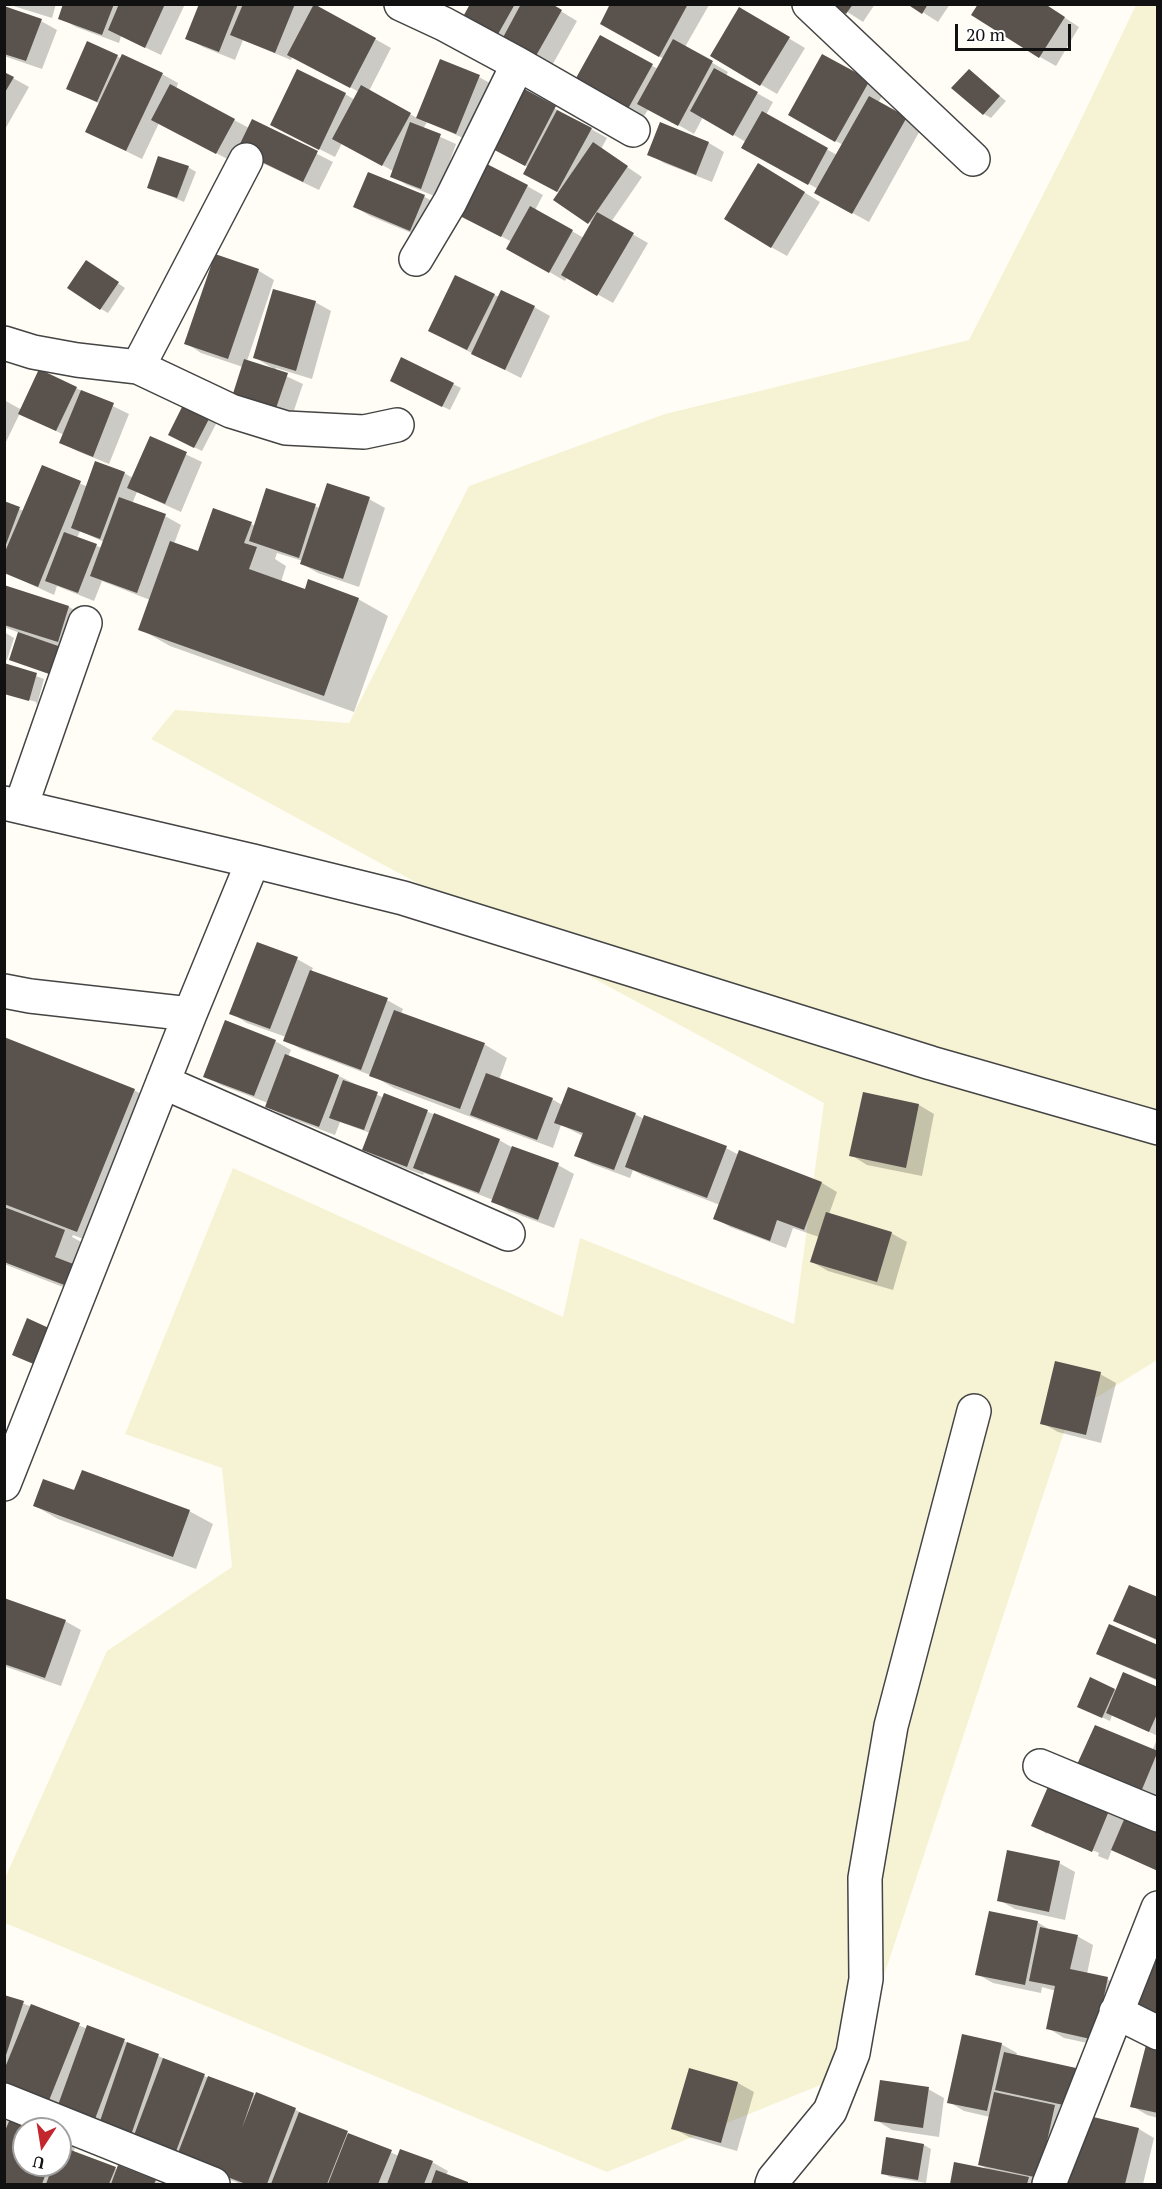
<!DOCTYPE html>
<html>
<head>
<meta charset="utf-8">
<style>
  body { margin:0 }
  #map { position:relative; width:1162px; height:2189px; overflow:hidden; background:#fffdf5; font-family:"PT Serif",serif }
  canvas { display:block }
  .frame { position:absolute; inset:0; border:6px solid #111; pointer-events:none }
  .north { position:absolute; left:12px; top:2117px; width:60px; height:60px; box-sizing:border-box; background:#fff; border:2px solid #a0a0a0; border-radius:50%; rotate:192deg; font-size:16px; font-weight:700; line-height:24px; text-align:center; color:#111 }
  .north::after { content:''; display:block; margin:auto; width:21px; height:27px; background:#c4262e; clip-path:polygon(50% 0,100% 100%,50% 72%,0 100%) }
  .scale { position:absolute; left:955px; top:24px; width:116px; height:27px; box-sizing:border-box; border:3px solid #111; border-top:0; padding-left:8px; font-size:18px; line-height:21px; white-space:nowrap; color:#111; -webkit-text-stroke:4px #fff; paint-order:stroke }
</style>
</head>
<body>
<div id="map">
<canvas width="1162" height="2189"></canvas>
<div class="frame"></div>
<div class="north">U</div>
<div class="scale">20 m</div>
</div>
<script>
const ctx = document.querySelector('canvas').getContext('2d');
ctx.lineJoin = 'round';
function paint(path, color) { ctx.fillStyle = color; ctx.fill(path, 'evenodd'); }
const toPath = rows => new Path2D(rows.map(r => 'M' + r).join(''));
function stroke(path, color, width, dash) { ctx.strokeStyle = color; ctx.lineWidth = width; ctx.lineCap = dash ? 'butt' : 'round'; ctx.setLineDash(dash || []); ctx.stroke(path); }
const farmland = toPath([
  [1136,5,1157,5,1157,1360,1070,1414,852,2072,607,2172,5,1923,5,1878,107,1651,232,1567,222,1468,125,1434,233,1168,563,1317,580,1238,794,1324,824,1103,151,739,175,710,349,723,469,486,665,414,969,340,1075,132]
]);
const shadow = toPath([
  [7,4,56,4,52,18],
  [65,4,185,4,161,55,121,36,119,43,76,27,60,18],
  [201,4,313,4,391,48,369,91,417,118,479,77,495,86,472,142,427,122,423,129,456,144,437,197,407,185,392,176,393,171,342,143,335,157,272,125,345,94,355,100,359,92,293,56,291,60,243,40,235,60,203,47,187,38],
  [472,4,549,4,577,21,550,69,510,51],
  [612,4,709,5,685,47,728,72,726,76,773,102,766,115,837,155,843,145,790,115,823,56,885,91,878,103,922,127,869,222,816,193,818,189,743,147,746,142,703,117,694,134,649,108,640,123,589,95,601,37,658,69,664,59,602,24],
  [835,4,875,4,863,22],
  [910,4,950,4,938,22],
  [1044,4,1079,27,1056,66,1040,57],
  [4,7,41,21,57,30,42,69,4,56],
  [740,9,805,48,777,94,712,56],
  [117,56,122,59,123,56,162,74,178,83,176,89,249,128,252,121,333,162,319,190,254,159,233,162,159,123,142,159,103,140,100,104,68,88],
  [969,71,1006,101,991,118,984,114],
  [4,73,29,87,4,131],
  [517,87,607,138,601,149,642,177,611,222,648,243,613,303,567,277,565,281,508,248,512,242,474,222,527,186,543,195,535,210,584,238,592,224,555,200,560,193,541,183,528,167,503,154],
  [709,143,724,152,712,182,664,163,649,154],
  [188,167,196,172,184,202,149,187],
  [369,174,425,197,440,206,426,239,370,216,355,207],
  [775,174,820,202,787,256,771,247],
  [216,256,259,271,274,280,247,361,274,369,254,357,315,302,331,311,312,379,276,368,275,371,303,384,289,425,243,367,201,353,186,343],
  [94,267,125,288,108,313,101,309],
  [494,295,534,307,550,316,521,378,446,340],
  [453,384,461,388,450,410,399,385],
  [76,388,129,414,109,464,77,451,61,442,64,435,20,413,4,446,4,400,22,410],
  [185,405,217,422,202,451,177,439],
  [151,438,202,462,181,512,137,492,132,504,165,516,181,525,174,544,199,553,251,524,255,526,267,490,320,508,328,485,369,499,385,508,359,587,318,573,302,564,303,561,277,553,275,559,286,566,281,582,306,591,358,599,388,616,354,712,170,646,140,629,150,600,102,581,94,601,57,586,54,595,4,572,4,503,24,511,43,467,88,487,124,473,133,478],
  [80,531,104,542,102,548,77,538],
  [5,587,69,607,85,616,74,650,58,646,60,678,10,659,20,633,4,627],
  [4,632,14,638,7,660,4,659],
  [4,664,44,679,37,705,36,702,4,692],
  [297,959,313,968,311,972,387,1000,403,1009,401,1014,484,1044,507,1058,499,1080,552,1099,562,1105,635,1114,644,1119,726,1148,739,1155,822,1183,837,1192,829,1214,891,1233,907,1242,893,1290,828,1271,812,1262,819,1237,793,1228,786,1248,730,1227,715,1218,720,1205,642,1175,633,1170,630,1178,592,1164,576,1155,583,1136,561,1125,553,1148,394,1088,373,1076,301,1049,285,1040,286,1037,247,1023,231,1013],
  [4,1038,134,1090,164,1107,107,1248,73,1235,72,1237,87,1245,91,1298,4,1264],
  [275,1041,291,1050,288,1057,339,1076,384,1098,385,1095,499,1140,515,1149,558,1165,574,1174,554,1228,509,1211,493,1200,424,1173,423,1175,380,1159,364,1149,370,1133,340,1122,335,1135,282,1115,266,1106,268,1103,221,1085,205,1076],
  [919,1105,934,1114,922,1176,867,1165,851,1155],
  [1100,1374,1116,1383,1101,1443,1058,1432,1042,1423],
  [75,1492,189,1511,213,1524,196,1569,58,1519,35,1506],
  [1158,1599,1158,1641,1115,1621],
  [4,1600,65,1621,81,1630,61,1686,4,1666],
  [1158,1647,1158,1681,1114,1662,1098,1653],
  [1091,1679,1117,1691,1158,1689,1158,1736,1112,1715,1110,1721,1086,1710],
  [1158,1737,1158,1798,1092,1779,1152,1751],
  [1054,1777,1158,1823,1158,1871,1112,1849,1108,1860,1098,1856,1099,1853,1047,1831,1047,1834,1033,1825],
  [1059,1863,1075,1872,1065,1920,1015,1909,999,1900],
  [1037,1922,1052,1931,1077,1936,1093,1945,1087,1974,1107,1979,1123,1988,1111,2048,1064,2038,1048,2028,1056,1991,1042,1987,1041,1993,993,1983,977,1974],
  [4,1996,88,2029,124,2041,209,2078,296,2110,312,2119,399,2156,432,2162,448,2171,446,2176,469,2184,241,2184,193,2166,4,2085],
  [1001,2044,1017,2053,1016,2056,1075,2069,1091,2079,1083,2116,1139,2129,1154,2138,1143,2184,1066,2183,1083,2114,1059,2108,1070,2116,1038,2184,952,2184,956,2163,989,2170,980,2165,990,2117,964,2111,949,2102],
  [1158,2049,1158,2118,1147,2115,1132,2106],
  [690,2069,738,2083,754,2092,737,2151,689,2137,673,2128],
  [928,2089,944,2098,939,2137,892,2130,876,2120],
  [4,2119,24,2129,24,2165,60,2165,60,2139,75,2148,73,2153,118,2170,119,2167,163,2184,4,2184],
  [924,2145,931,2149,926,2183,890,2177,882,2173]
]);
const building = toPath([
  [63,4,114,4,102,35,58,19],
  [119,4,165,4,145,48,108,30],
  [199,4,238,4,219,52,185,39],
  [243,4,295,4,275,53,230,35],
  [314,4,376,38,350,88,287,55],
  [470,4,515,4,493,43,459,24],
  [521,4,552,4,562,10,533,61,500,43],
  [610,4,688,4,659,57,600,24],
  [833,4,853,4,846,14],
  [907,4,928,4,922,14],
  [978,4,1045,4,1065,17,1039,58,971,15],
  [4,6,42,19,26,61,4,54],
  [739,7,790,37,760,86,710,56],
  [600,35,653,64,624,116,571,87],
  [673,39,713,61,678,126,637,104],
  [87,41,118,55,97,102,66,89],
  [122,54,163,73,126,151,85,132],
  [822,54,870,80,835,142,788,115],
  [440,59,480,75,456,134,416,118],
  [714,68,758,92,733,136,690,111],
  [297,69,346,93,319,150,270,125],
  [969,69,1000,96,983,115,951,88],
  [4,72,14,77,4,94],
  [170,84,235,119,216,154,151,120],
  [361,85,411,113,382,166,332,139],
  [517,85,556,106,525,166,485,145],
  [869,96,907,117,852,214,814,193],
  [557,110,592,128,557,192,523,174],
  [762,111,828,148,808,185,741,148],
  [252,119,318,151,303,182,237,150],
  [410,122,441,134,421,189,390,177],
  [660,122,709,142,696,175,647,155],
  [593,142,628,166,588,224,553,200],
  [158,156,189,166,177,198,147,188],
  [483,162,528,185,501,237,456,214],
  [758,163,805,192,771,248,724,219],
  [368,172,425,195,410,231,353,207],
  [530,206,573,230,549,273,506,249],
  [597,212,634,233,597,296,561,275],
  [215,254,259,269,228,359,184,344],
  [86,260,119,282,100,310,67,288],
  [455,275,495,294,467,350,428,331],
  [273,289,316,301,296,371,253,358],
  [501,290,535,306,505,370,471,354],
  [401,357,454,383,442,407,390,381],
  [244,359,288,373,273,417,230,403],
  [39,369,77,387,56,431,18,414],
  [81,390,114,403,93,457,59,443],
  [184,403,210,417,194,448,168,435],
  [150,436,187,452,165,504,127,488],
  [95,461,125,472,100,539,71,528],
  [42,465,81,481,38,587,4,573,4,554],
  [327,483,370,497,343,579,300,564],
  [266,488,316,504,299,558,249,541],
  [119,497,166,514,137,593,90,576],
  [4,501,20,507,5,547,4,546],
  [213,508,252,522,244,543,257,547,249,569,305,589,308,579,359,598,324,696,138,630,170,541,198,551],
  [64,532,97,544,78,593,45,581],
  [4,585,69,606,58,642,4,625],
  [18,632,61,647,52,675,9,660],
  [4,663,37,673,29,701,4,694],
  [257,942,298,957,270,1029,229,1014],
  [310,970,388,998,361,1070,283,1041],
  [394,1010,485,1043,460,1109,369,1076],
  [225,1020,276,1040,254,1096,203,1077],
  [4,1037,135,1089,77,1232,4,1204],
  [285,1054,339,1075,319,1127,265,1107],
  [486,1073,553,1098,537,1140,470,1115],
  [343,1080,378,1092,364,1130,329,1118],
  [568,1087,636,1113,614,1170,574,1156,583,1133,554,1123],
  [863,1092,919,1104,906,1168,849,1156],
  [384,1093,428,1110,407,1167,362,1150],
  [434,1113,500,1139,479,1193,413,1168],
  [644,1115,727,1146,707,1198,625,1167],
  [512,1146,559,1163,538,1220,491,1202],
  [739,1150,822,1182,804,1230,777,1220,770,1241,713,1219],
  [4,1207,65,1230,55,1257,76,1265,67,1286,4,1262],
  [826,1212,892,1232,877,1282,810,1262],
  [27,1318,51,1329,36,1365,12,1355],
  [1055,1361,1101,1372,1086,1435,1040,1424],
  [82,1470,190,1510,173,1557,33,1506,43,1479,74,1490],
  [1129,1585,1158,1597,1158,1640,1113,1621],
  [4,1598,66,1620,45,1678,4,1664],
  [1109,1624,1158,1645,1158,1680,1096,1654],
  [1123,1672,1158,1687,1158,1712,1149,1732,1106,1713],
  [1090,1677,1115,1689,1102,1718,1077,1707],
  [1095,1725,1158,1751,1138,1799,1074,1771],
  [1053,1775,1113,1801,1092,1852,1031,1826],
  [1129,1808,1158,1821,1158,1871,1111,1850],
  [1007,1850,1060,1861,1049,1912,997,1901],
  [989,1911,1038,1921,1025,1985,975,1975],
  [1040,1927,1078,1935,1070,1969,1108,1977,1095,2040,1046,2029,1055,1986,1029,1981],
  [1146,1955,1158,1958,1158,2022,1124,2013],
  [4,1995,24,2001,5,2058,4,2058],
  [31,2004,80,2023,48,2103,4,2085,4,2070],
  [87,2025,125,2039,95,2119,58,2105],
  [962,2034,1002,2043,987,2111,947,2103],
  [127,2042,159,2054,131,2135,99,2124],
  [1146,2045,1158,2048,1158,2113,1130,2107],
  [1004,2052,1076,2068,1068,2106,995,2090],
  [163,2058,205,2074,175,2154,133,2138],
  [689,2068,738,2082,721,2143,671,2129],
  [208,2076,254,2093,242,2128,256,2092,296,2108,267,2184,246,2184,176,2158],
  [880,2080,929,2087,923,2128,874,2121],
  [994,2092,1055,2105,1039,2178,978,2165],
  [299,2112,348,2131,327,2184,271,2184],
  [1081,2114,1139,2128,1125,2184,1064,2184],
  [10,2119,37,2129,24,2129,24,2165,49,2165,42,2184,4,2184,4,2133],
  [348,2133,392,2150,378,2184,328,2184],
  [886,2137,924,2144,918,2180,881,2174],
  [60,2146,116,2167,109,2184,46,2184,53,2165,60,2165],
  [400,2149,433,2161,424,2184,387,2184],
  [954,2162,1029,2177,1027,2184,950,2184],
  [118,2165,156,2180,154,2184,111,2184],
  [436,2170,468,2182,468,2184,431,2184]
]);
const minor = toPath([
  [401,4,444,24,518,64,633,130],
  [809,4,973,159],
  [416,259,450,202,518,64],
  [4,343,33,352,77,360,138,367,231,411,286,428,364,432,397,425],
  [138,367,246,160],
  [4,803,253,861,403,898,931,1063,1158,1128],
  [21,806,85,623],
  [4,991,30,996,190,1014],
  [163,1082,508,1234],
  [4,1484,190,1014,253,861],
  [1040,1766,1158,1815],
  [1116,2012,1158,2033],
  [4,2100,213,2184],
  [772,2184,774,2179,830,2111,853,2053,866,1979,865,1878,891,1726,974,1411],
  [1049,2184,1158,1908]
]);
paint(farmland, '#f6f3d4');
paint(shadow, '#0003');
paint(building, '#5a524d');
stroke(minor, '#444', 36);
stroke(minor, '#fff', 33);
</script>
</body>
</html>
